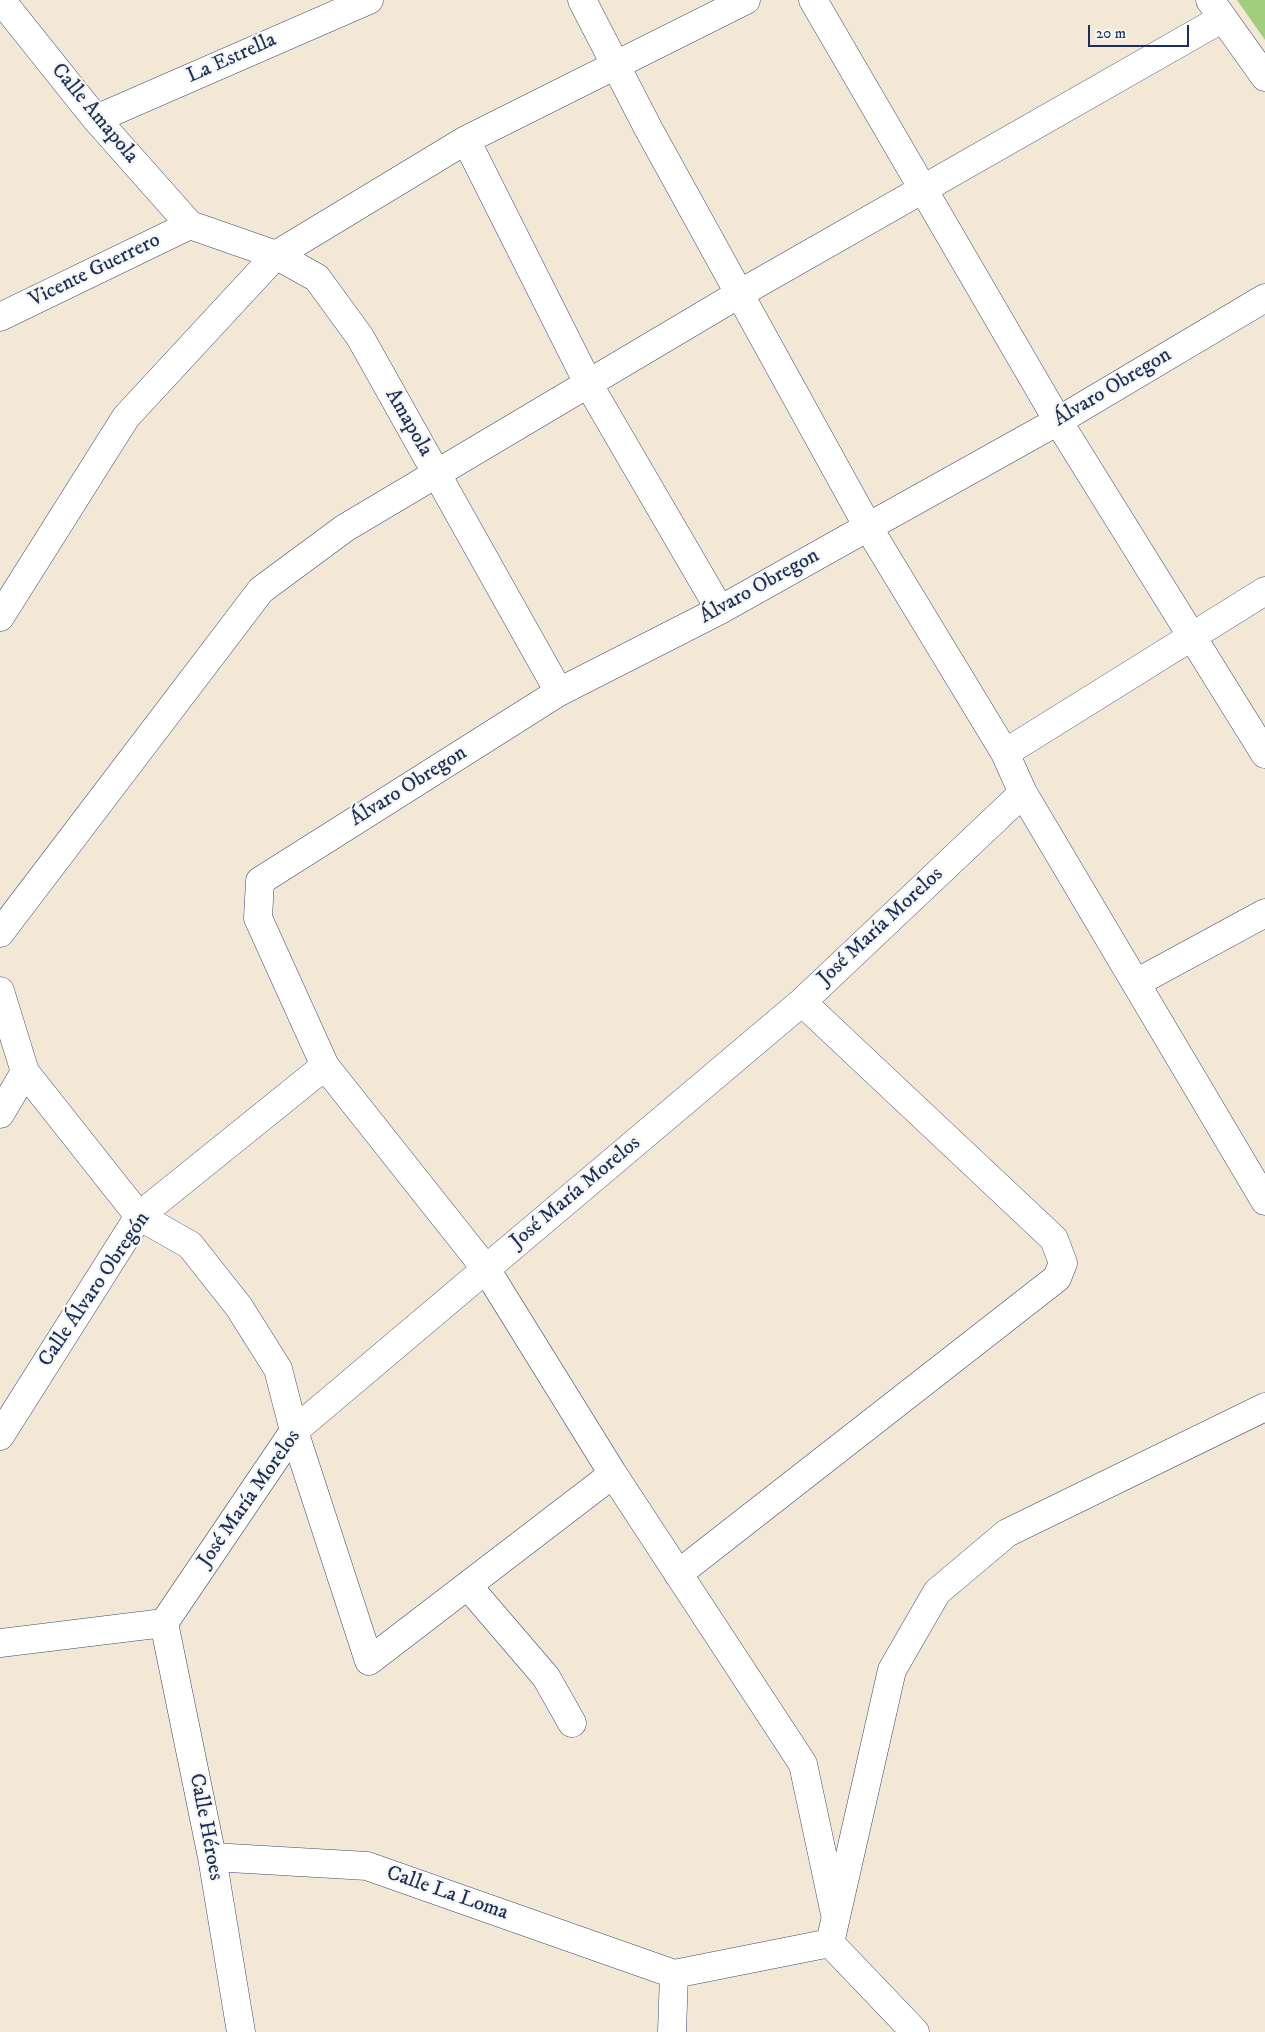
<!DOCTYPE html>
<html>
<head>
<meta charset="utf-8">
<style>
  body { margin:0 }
  #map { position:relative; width:1265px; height:2032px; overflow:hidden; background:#f2e8d5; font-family:"IM FELL DW Pica",serif }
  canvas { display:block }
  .scale { position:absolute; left:1088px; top:25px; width:101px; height:22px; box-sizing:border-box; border:2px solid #1b2f5e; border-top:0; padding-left:6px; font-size:15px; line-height:18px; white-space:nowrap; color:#1b2f5e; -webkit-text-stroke:4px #f6f6f2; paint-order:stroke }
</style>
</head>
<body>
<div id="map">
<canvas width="1265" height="2032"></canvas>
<div class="scale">20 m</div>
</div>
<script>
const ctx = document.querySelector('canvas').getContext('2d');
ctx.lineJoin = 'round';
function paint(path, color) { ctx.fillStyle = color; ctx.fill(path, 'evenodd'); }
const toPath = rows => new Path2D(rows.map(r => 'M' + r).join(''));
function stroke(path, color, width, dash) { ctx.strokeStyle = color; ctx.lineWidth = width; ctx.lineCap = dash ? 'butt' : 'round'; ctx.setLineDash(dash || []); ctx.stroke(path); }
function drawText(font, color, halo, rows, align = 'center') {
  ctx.font = font + ' "IM FELL DW Pica",serif'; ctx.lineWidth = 4.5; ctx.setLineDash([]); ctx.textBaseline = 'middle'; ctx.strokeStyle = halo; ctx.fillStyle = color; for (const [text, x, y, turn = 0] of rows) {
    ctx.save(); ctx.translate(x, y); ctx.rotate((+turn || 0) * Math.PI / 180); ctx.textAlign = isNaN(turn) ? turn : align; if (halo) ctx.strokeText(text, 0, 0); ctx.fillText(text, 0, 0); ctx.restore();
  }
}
const green = toPath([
  [1237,0,1265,0,1265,40]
]);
const minor = toPath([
  [1,0,96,119,190,225,276,255,317,278,360,337,559,692],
  [582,0,648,128,868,527,1005,753,1023,793,1265,1201],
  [813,0,1058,421,1265,754],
  [1210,0,1265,77],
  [96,119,369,0],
  [466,140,589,385,720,610],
  [0,317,190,225],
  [0,617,126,417,276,255,466,140,746,0],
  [1005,753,1265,591],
  [0,933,261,590,345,528,739,294,1223,18],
  [1136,983,1265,913],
  [0,991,25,1072,139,1216,190,1245,239,1307,278,1369,294,1431,369,1661,613,1474],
  [0,1114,25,1072],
  [0,1436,139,1216,325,1066],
  [678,1574,1057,1278,1063,1263,1054,1239,802,1002],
  [468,1586,546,1677,572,1723],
  [164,1623,294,1431,802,1002,1023,793],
  [164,1623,212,1857,241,2032],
  [0,1643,164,1623],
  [212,1857,367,1866,674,1974],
  [835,1914,803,1764,613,1474,486,1269,325,1066,258,918,260,881,559,692,720,610,868,527,1058,421,1265,298],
  [830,1943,892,1670,937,1592,1007,1533,1265,1407],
  [830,1943,915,2032],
  [674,1974,830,1943],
  [672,2032,674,1974]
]);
const streetNames = [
  ["La Estrella",232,59,-24],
  ["Calle Amapola",94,114,50],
  ["Vicente Guerrero",95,271,-26],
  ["Álvaro Obregon",1113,388,-31],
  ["Amapola",408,423,60],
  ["Álvaro Obregon",760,587,-29],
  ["Álvaro Obregon",409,787,-32],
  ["José María Morelos",881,927,-43],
  ["José María Morelos",576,1193,-40],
  ["Calle Álvaro Obregón",95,1290,-56],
  ["José María Morelos",250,1499,-55],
  ["Calle Héroes",205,1827,79],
  ["Calle La Loma",447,1894,19]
];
paint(green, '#a0ce7c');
stroke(minor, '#3b4b70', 29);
stroke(minor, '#fff', 28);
drawText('21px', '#1b2f5e', '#f6f6f2', streetNames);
</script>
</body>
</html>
